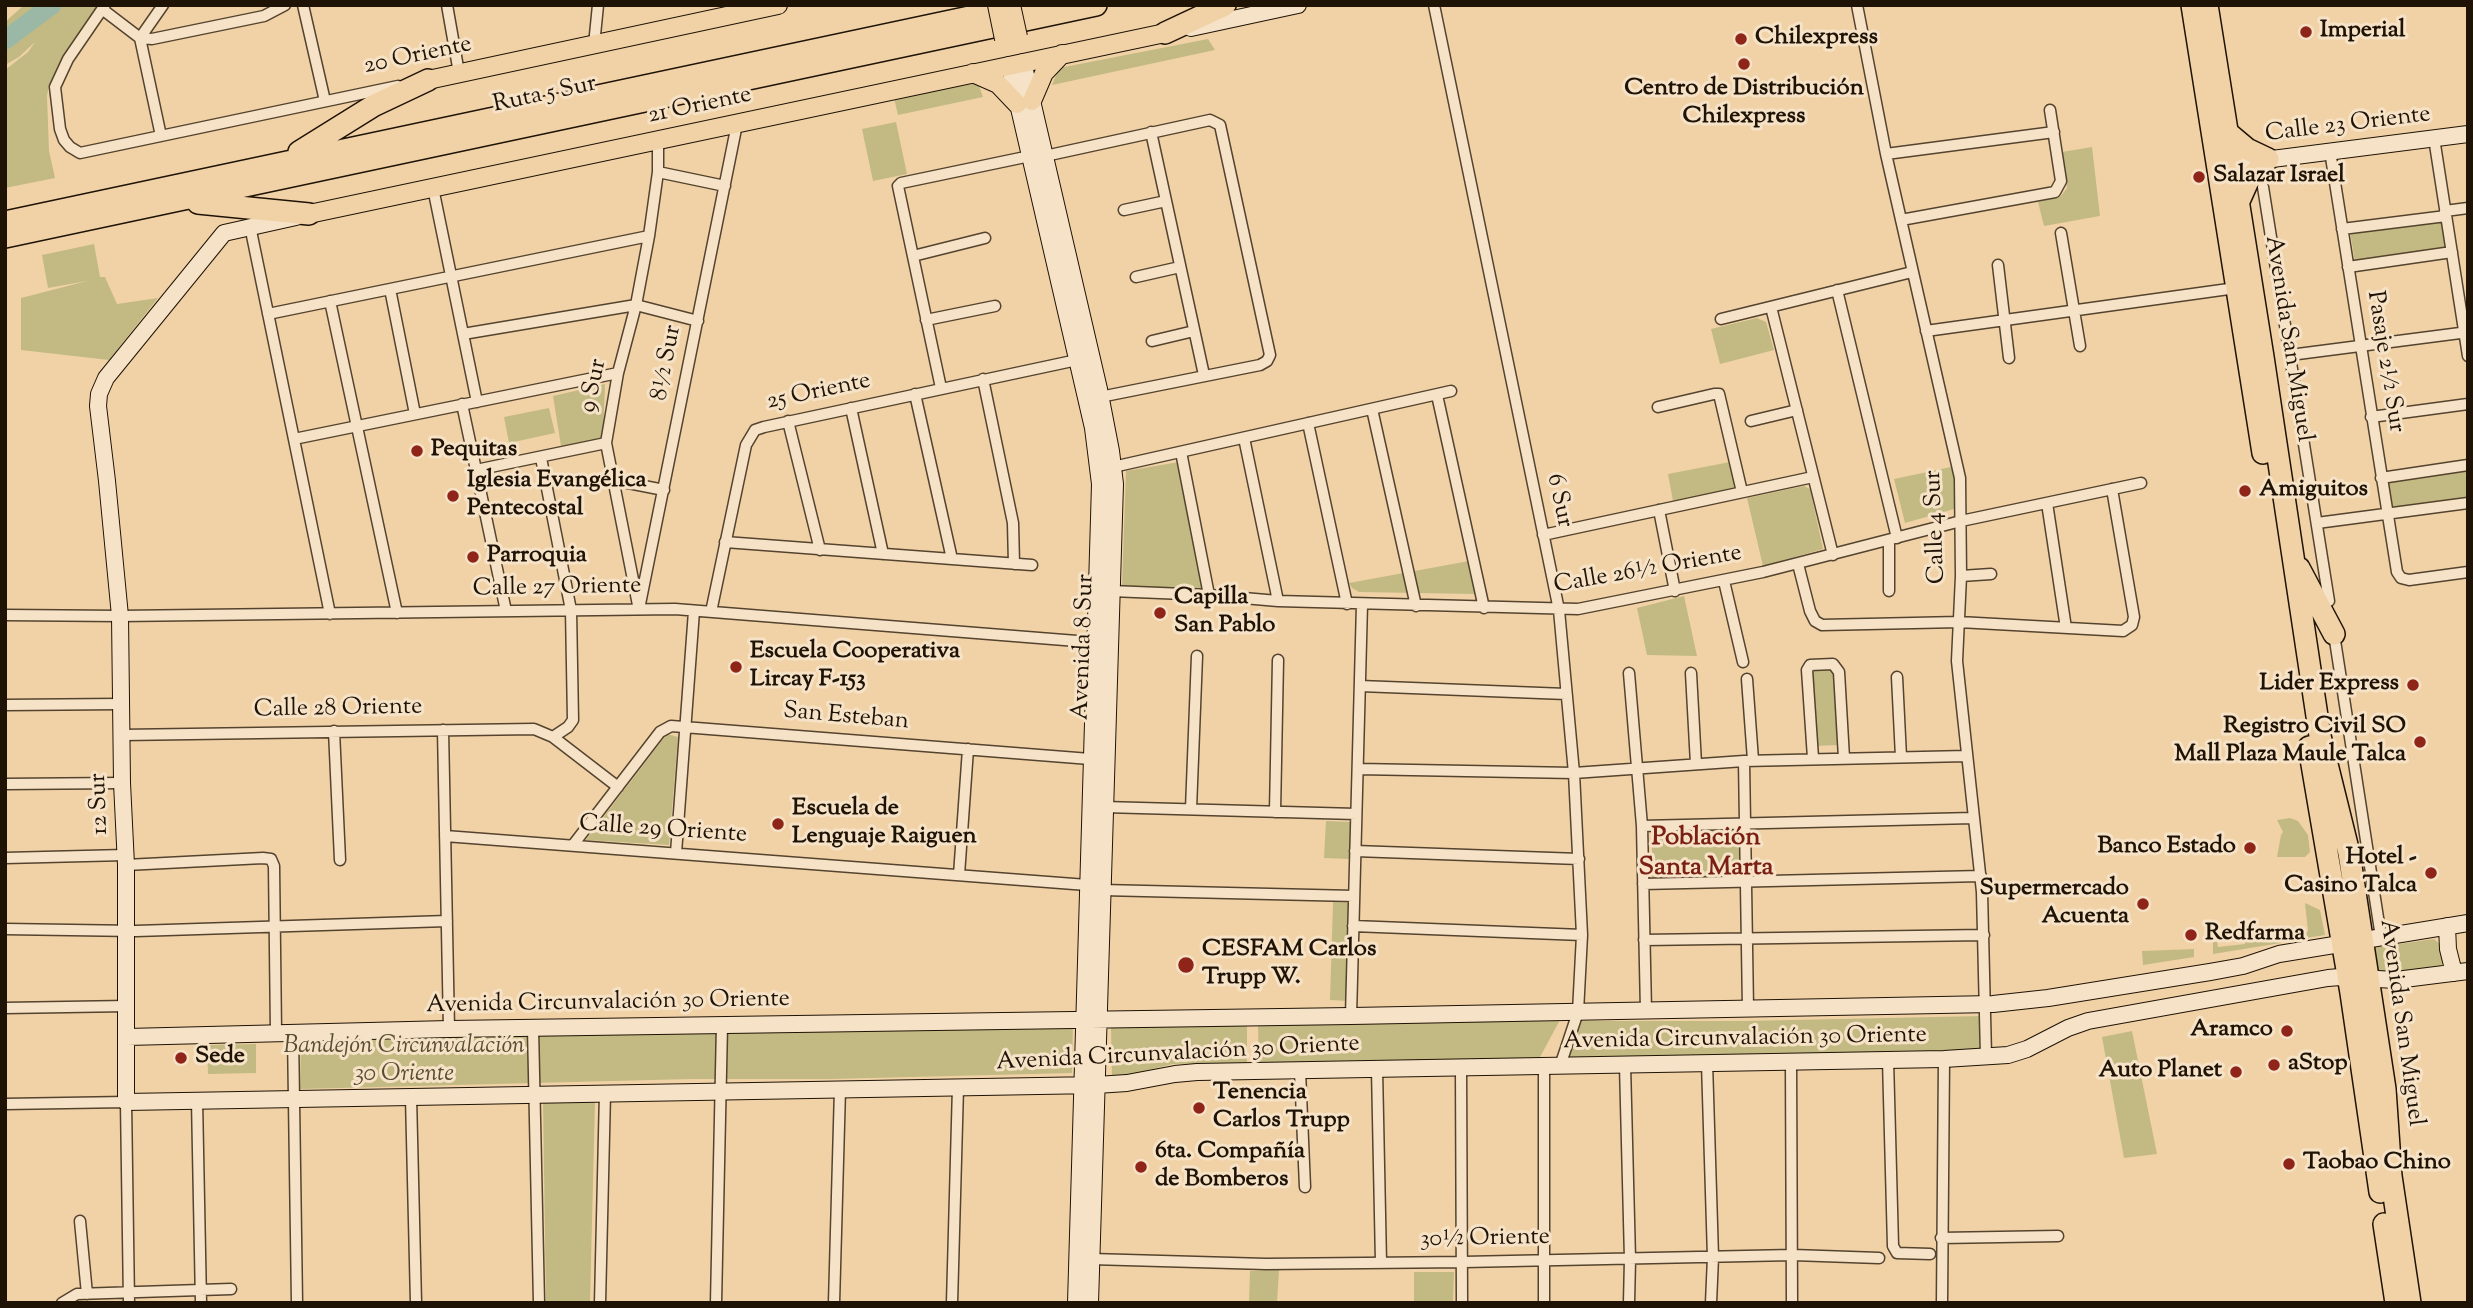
<!DOCTYPE html>
<html>
<head>
<meta charset="utf-8">
<style>
  body { margin:0 }
  #map { position:relative; width:2473px; height:1308px; overflow:hidden; background:#f1d2a7; font-family:"Sorts Mill Goudy",serif }
  canvas { display:block }
  .frame { position:absolute; inset:0; border:7px solid #1f1306; pointer-events:none }
</style>
</head>
<body>
<div id="map">
<canvas width="2473" height="1308"></canvas>
<div class="frame"></div>
</div>
<script>
const ctx = document.querySelector('canvas').getContext('2d');
ctx.lineJoin = 'round';
function paint(path, color) { ctx.fillStyle = color; ctx.fill(path, 'evenodd'); }
const toPath = rows => new Path2D(rows.map(r => 'M' + r).join(''));
function stroke(path, color, width, dash) { ctx.strokeStyle = color; ctx.lineWidth = width; ctx.lineCap = dash ? 'butt' : 'round'; ctx.setLineDash(dash || []); ctx.stroke(path); }
function drawText(font, color, halo, rows, align = 'center') {
  ctx.font = font + ' "Sorts Mill Goudy",serif'; ctx.lineWidth = 6; ctx.setLineDash([]); ctx.textBaseline = 'middle'; ctx.strokeStyle = halo; ctx.fillStyle = color; for (const [text, x, y, turn = 0] of rows) {
    ctx.save(); ctx.translate(x, y); ctx.rotate((+turn || 0) * Math.PI / 180); ctx.textAlign = isNaN(turn) ? turn : align; if (halo) ctx.strokeText(text, 0, 0); ctx.fillText(text, 0, 0); ctx.restore();
  }
}
const green = toPath([
  [24,5,100,5,66,53,49,85,47,96,49,151,55,178,5,188,5,70,28,52,35,42,19,57,5,65,5,22],
  [1208,39,1215,50,1052,85,1059,68],
  [978,83,983,97,898,115,894,98],
  [896,122,907,174,873,181,862,129],
  [2092,147,2100,216,2044,226,2038,202,2061,196,2067,188,2062,152],
  [2443,220,2447,247,2355,262,2350,232],
  [94,244,100,277,105,277,117,304,158,298,109,360,21,350,21,298,87,281,48,288,42,255],
  [1757,318,1766,322,1774,350,1720,364,1711,329],
  [605,384,603,438,561,446,553,396],
  [549,408,555,433,509,443,504,417],
  [1179,462,1203,589,1122,586,1126,471],
  [1730,462,1736,488,1673,501,1668,474],
  [1951,467,1955,479,1954,509,1905,523,1894,479],
  [2468,471,2468,497,2391,508,2388,483],
  [1804,486,1810,489,1823,549,1763,566,1747,498],
  [1469,561,1478,589,1475,594,1359,592,1352,588,1349,583],
  [1684,596,1697,656,1647,655,1637,608],
  [1809,665,1836,665,1840,745,1814,746],
  [667,734,678,737,669,845,586,840],
  [2290,818,2298,821,2308,835,2310,852,2305,857,2277,857,2281,835,2283,832,2277,820],
  [1326,821,1351,822,1349,859,1324,858],
  [1740,828,1740,877,1652,878,1652,833],
  [1333,902,1353,903,1348,1001,1330,1000],
  [2305,903,2320,910,2325,935,2293,940,2292,937,2308,931],
  [2271,936,2278,938,2281,943,2213,954,2213,942,2217,942,2218,947,2245,944,2245,937],
  [2434,939,2441,945,2443,963,2441,966,2375,975,2371,948],
  [2194,949,2194,957,2143,965,2142,951],
  [1982,1016,1980,1050,1568,1059,1580,1021,1744,1021],
  [1561,1018,1539,1059,1259,1067,1258,1024],
  [1073,1025,1072,1073,831,1079,691,1079,300,1089,301,1038],
  [1247,1025,1247,1063,1173,1064,1112,1079,1111,1027],
  [2132,1031,2157,1154,2124,1158,2102,1037],
  [256,1044,256,1073,208,1074,207,1045],
  [595,1101,590,1303,546,1303,543,1102],
  [1279,1270,1277,1303,1249,1303,1250,1271],
  [1414,1272,1454,1272,1453,1303,1414,1303]
]);
const river = toPath([
  [5,40,52,5]
]);
const street = toPath([
  [105,5,68,59,55,87,60,129,64,140,70,147,80,153,398,86],
  [303,5,325,101],
  [447,5,459,73],
  [1434,5,1559,610,1574,773,1582,935,1578,1012,1560,1066],
  [1857,5,1886,154,1960,478,1961,576,1957,661,1982,892,1986,1056],
  [102,9,140,38,152,39,264,16,285,5],
  [594,45,598,5],
  [1151,132,1204,375],
  [161,136,140,38,163,5],
  [2434,138,2468,356],
  [2330,151,2397,572,2401,578,2409,580,2468,572],
  [1886,154,2054,132],
  [1045,156,1210,120,1220,125,1270,355,1267,361,1260,365,1100,397],
  [658,172,725,186],
  [2263,187,2329,601],
  [433,188,477,402],
  [1124,210,1166,201],
  [2445,211,2468,208],
  [1901,220,2055,192,2061,181,2050,110],
  [250,226,330,614],
  [2342,229,2446,216],
  [2061,233,2080,346],
  [913,256,985,238],
  [1998,265,2009,358],
  [2348,267,2452,252],
  [1136,277,1180,267],
  [390,289,415,414],
  [1837,290,1897,538],
  [330,301,397,613],
  [1771,307,1833,555],
  [268,314,649,236],
  [1721,319,1912,272],
  [926,320,995,306],
  [1926,331,2236,288],
  [463,334,636,305,698,321],
  [1152,341,1194,331],
  [2290,355,2468,332],
  [983,379,1013,523,1014,564],
  [941,388,898,186,901,183,1030,156],
  [915,394,952,559],
  [1437,395,1484,608],
  [462,404,506,611],
  [1658,407,1714,394,1719,394,1742,492],
  [851,408,883,554],
  [1372,409,1416,606],
  [2371,417,2468,404],
  [788,421,820,550],
  [1751,421,1797,410],
  [1308,423,1347,604],
  [1244,438,1278,601],
  [294,439,618,373],
  [1181,452,1209,595],
  [541,458,571,610,573,720,568,727,553,737],
  [1113,467,1451,391],
  [476,470,606,443],
  [2381,478,2468,465],
  [613,480,664,490],
  [2047,503,2066,628],
  [1659,510,1675,591],
  [2317,523,2468,503],
  [1543,535,1813,477],
  [725,542,1032,565],
  [1798,564,1810,611,1815,621,1822,625,1959,622,2123,631,2132,625,2134,617,2112,489],
  [1961,576,1991,574],
  [1724,581,1743,662],
  [1111,591,1209,595,1278,601,1578,609,1763,572,1961,521,2141,483],
  [1889,591,1889,540],
  [638,605,606,443,618,373,636,305,649,236,658,172,658,141],
  [639,609,737,124],
  [711,612,746,445,755,430,764,427,1077,360],
  [5,615,120,616,675,609,1102,643],
  [2334,634,2381,937],
  [1629,673,1642,826,1646,1011],
  [1691,673,1696,764],
  [1897,677,1901,757],
  [1747,679,1753,760],
  [1360,686,1566,694],
  [5,705,121,704],
  [443,730,449,1029],
  [334,731,340,860],
  [122,735,534,729,553,737,618,787],
  [1813,758,1807,670,1810,665,1833,664,1839,672,1844,758],
  [1744,761,1748,1009],
  [1358,769,1574,773,1744,761,1967,756],
  [5,784,122,783],
  [1104,807,1356,814],
  [1191,809,1197,656],
  [1275,812,1278,660],
  [1642,826,1973,818],
  [445,836,1087,885],
  [573,845,660,732,671,726,1090,759],
  [1355,851,1579,859],
  [676,853,694,611],
  [5,858,125,855],
  [126,865,263,858,271,859,274,866,276,1033],
  [959,875,968,749],
  [1643,884,1981,876],
  [1102,890,1354,896],
  [1353,926,1582,935],
  [5,929,136,931,447,921],
  [1644,940,1984,935],
  [5,1008,127,1006],
  [1351,1016,1362,604],
  [533,1028,539,1303],
  [293,1033,297,1303],
  [1888,1060,1893,1246,1897,1253,1930,1254],
  [1791,1062,1792,1303],
  [1707,1063,1713,1257,1711,1303],
  [1625,1065,1630,1259,1629,1303],
  [1461,1068,1462,1303],
  [1377,1069,1381,1263],
  [1300,1071,1305,1187],
  [411,1097,416,1303],
  [197,1100,201,1303],
  [5,1104,126,1102,129,1303],
  [80,1221,87,1294],
  [1941,1238,2058,1236],
  [1091,1259,1266,1264,1464,1262,1793,1255,1879,1258],
  [62,1303,77,1294,231,1289],
  [600,1303,605,1093],
  [716,1303,722,1025],
  [834,1303,840,1089],
  [952,1303,958,1087],
  [1544,1303,1544,1066],
  [1942,1303,1944,1059]
]);
const secondary = toPath([
  [1191,28,1298,5],
  [1023,62,1099,389,1111,451,1115,484,1090,1303],
  [1009,65,1093,428,1100,484,1076,1303],
  [2233,164,2468,134],
  [296,217,224,233,106,378,99,394,98,406,107,481,120,616,122,783,126,865,126,1102,1096,1085,1127,1083,1175,1074,1197,1072,1944,1059,2008,1055,2027,1049,2068,1028,2088,1021,2328,978,2340,977,2396,980,2468,971],
  [2447,926,2448,949,2454,973],
  [127,1037,449,1029,1351,1016,1993,1004,2048,998,2210,972,2243,966,2279,954,2468,923]
]);
const primary = toPath([
  [973,73,998,84,1017,104],
  [428,80,778,5],
  [1032,101,1044,73,1062,54],
  [309,214,1165,33]
]);
const highway = toPath([
  [2192,5,2263,453],
  [2207,5,2263,357,2320,736,2349,853,2385,1089,2391,1176,2410,1303],
  [1165,33,1225,5],
  [2228,133,2247,149,2268,159,2248,181,2239,201],
  [299,152,373,106,428,80],
  [198,203,309,214],
  [5,222,1026,5],
  [5,237,1096,5],
  [2299,568,2334,634],
  [2309,747,2351,993,2380,1192],
  [2384,1224,2396,1303]
]);
const primaryBridge = toPath([
  [997,5,1004,39],
  [1011,5,1018,37]
]);
const markers = [
  [2306,32,7,"#8f2418"],
  [1741,39,7,"#8f2418"],
  [1744,64,7,"#8f2418"],
  [2199,177,7,"#8f2418"],
  [417,451,7,"#8f2418"],
  [2245,491,7,"#8f2418"],
  [453,496,7,"#8f2418"],
  [473,557,7,"#8f2418"],
  [1160,613,7,"#8f2418"],
  [736,667,7,"#8f2418"],
  [2413,685,7,"#8f2418"],
  [2420,742,7,"#8f2418"],
  [778,824,7,"#8f2418"],
  [2250,848,7,"#8f2418"],
  [2431,873,7,"#8f2418"],
  [2143,904,7,"#8f2418"],
  [2191,935,7,"#8f2418"],
  [1186,965,9,"#8f2418"],
  [2287,1031,7,"#8f2418"],
  [181,1058,7,"#8f2418"],
  [2274,1065,7,"#8f2418"],
  [2236,1072,7,"#8f2418"],
  [1199,1108,7,"#8f2418"],
  [2289,1164,7,"#8f2418"],
  [1141,1167,7,"#8f2418"]
];
const poiNames = [
  ["Imperial",2320,32],
  ["Chilexpress",1755,39],
  ["Centro de Distribución",1744,90,"center"],
  ["Chilexpress",1744,118,"center"],
  ["Salazar Israel",2213,177],
  ["Pequitas",431,451],
  ["Iglesia Evangélica",467,482],
  ["Pentecostal",467,510],
  ["Amiguitos",2259,491],
  ["Parroquia",487,557],
  ["Capilla",1174,599],
  ["San Pablo",1174,627],
  ["Escuela Cooperativa",750,653],
  ["Lircay F-153",750,681],
  ["Lider Express",2399,685,"right"],
  ["Registro Civil SO",2406,728,"right"],
  ["Mall Plaza Maule Talca",2406,756,"right"],
  ["Escuela de",792,810],
  ["Lenguaje Raiguen",792,838],
  ["Banco Estado",2236,848,"right"],
  ["Hotel -",2417,859,"right"],
  ["Casino Talca",2417,887,"right"],
  ["Supermercado",2129,890,"right"],
  ["Acuenta",2129,918,"right"],
  ["Redfarma",2205,935],
  ["CESFAM Carlos",1202,951],
  ["Trupp W.",1202,979],
  ["Aramco",2273,1031,"right"],
  ["Sede",195,1058],
  ["aStop",2288,1065],
  ["Auto Planet",2222,1072,"right"],
  ["Tenencia",1213,1094],
  ["Carlos Trupp",1213,1122],
  ["6ta. Compañía",1155,1153],
  ["de Bomberos",1155,1181],
  ["Taobao Chino",2303,1164]
];
const streetNames = [
  ["20 Oriente",418,57,-12],
  ["Ruta 5 Sur",545,96,-12],
  ["21 Oriente",700,107,-12],
  ["Calle 23 Oriente",2348,126,-7],
  ["Avenida San Miguel",2287,339,81],
  ["Pasaje 2½ Sur",2384,362,81],
  ["8½ Sur",668,363,-79],
  ["9 Sur",595,386,-78],
  ["25 Oriente",819,393,-12],
  ["6 Sur",1558,501,78],
  ["Calle 4 Sur",1937,527,-92],
  ["Calle 26½ Oriente",1648,571,-10],
  ["Calle 27 Oriente",557,589,-1],
  ["Avenida 8 Sur",1085,647,-88],
  ["Calle 28 Oriente",338,710,-1],
  ["San Esteban",846,718,5],
  ["12 Sur",101,804,-92],
  ["Calle 29 Oriente",663,831,4],
  ["Avenida Circunvalación 30 Oriente",608,1004,-1],
  ["Avenida San Miguel",2400,1023,82],
  ["Avenida Circunvalación 30 Oriente",1745,1040,-1],
  ["Avenida Circunvalación 30 Oriente",1178,1055,-3],
  ["30½ Oriente",1485,1240,-1]
];
const parkNames = [
  ["Bandejón Circunvalación",404,1048],
  ["30 Oriente",404,1076]
];
const neighbourhoodNames = [
  ["Población",1706,840],
  ["Santa Marta",1706,870]
];
paint(green, '#c2ba82');
stroke(river, '#9bb8a7', 19);
stroke(street, '#54432e', 13);
stroke(secondary, '#1f1306', 18);
stroke(primary, '#1f1306', 20);
stroke(highway, '#1f1306', 24);
stroke(street, '#f6e2c6', 10);
stroke(secondary, '#f6e2c6', 16);
stroke(primary, '#f1d2a7', 18);
stroke(highway, '#f1d2a7', 21);
stroke(primaryBridge, '#1f1306', 20, []);
stroke(primaryBridge, '#f1d2a7', 18);
for (const [x, y, r, color] of markers) { const dot = new Path2D(); dot.arc(x, y, r, 0, 2 * Math.PI); ctx.fillStyle = color; ctx.fill(dot); stroke(dot, '#f6e2c6', 2.5); }
drawText('bold 24px', '#1f1306', '#f6e2c6', poiNames, 'left');
drawText('24px', '#1f1306', '#f6e2c6', streetNames);
drawText('italic 24px', '#584d31', '#f6e2c6', parkNames);
drawText('bold 26px', '#7a1f14', '#f6e2c6', neighbourhoodNames);
</script>
</body>
</html>
